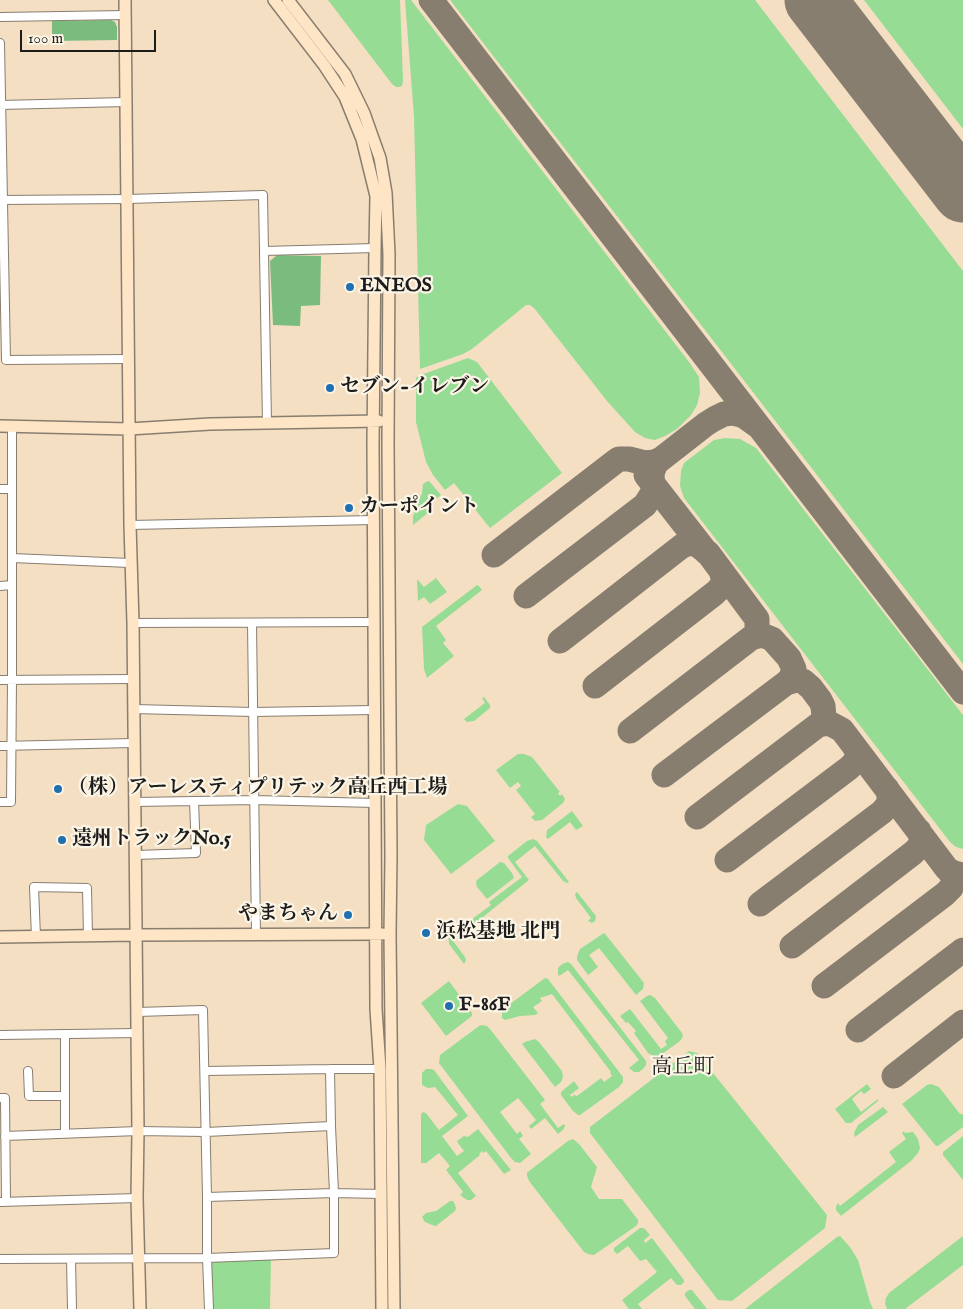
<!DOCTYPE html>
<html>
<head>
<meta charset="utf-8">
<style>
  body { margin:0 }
  #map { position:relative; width:963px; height:1309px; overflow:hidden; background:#f4dfc3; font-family:"IM FELL English",serif }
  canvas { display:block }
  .scale { position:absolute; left:20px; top:30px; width:136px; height:22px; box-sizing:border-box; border:2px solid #1c1c1c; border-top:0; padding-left:6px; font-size:15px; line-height:18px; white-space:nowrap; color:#1c1c1c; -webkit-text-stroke:4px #fcf5e5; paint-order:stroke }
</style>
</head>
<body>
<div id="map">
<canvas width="963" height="1309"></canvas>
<div class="scale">100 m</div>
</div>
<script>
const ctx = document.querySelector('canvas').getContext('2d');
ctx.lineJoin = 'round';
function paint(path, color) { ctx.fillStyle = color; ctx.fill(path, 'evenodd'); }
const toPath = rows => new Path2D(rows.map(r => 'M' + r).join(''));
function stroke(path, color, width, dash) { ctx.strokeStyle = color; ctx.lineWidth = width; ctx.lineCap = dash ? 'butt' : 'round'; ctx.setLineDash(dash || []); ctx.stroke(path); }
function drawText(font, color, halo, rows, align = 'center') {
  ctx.font = font + ' "IM FELL English","Noto Serif JP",serif'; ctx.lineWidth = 4.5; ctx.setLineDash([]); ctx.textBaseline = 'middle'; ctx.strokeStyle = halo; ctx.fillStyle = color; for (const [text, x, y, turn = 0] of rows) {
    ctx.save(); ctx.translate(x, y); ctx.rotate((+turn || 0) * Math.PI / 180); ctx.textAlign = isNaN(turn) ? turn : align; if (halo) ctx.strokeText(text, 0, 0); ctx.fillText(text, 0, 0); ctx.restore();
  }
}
const green = toPath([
  [328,0,400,0,403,80,402,86,399,87,396,87,392,84],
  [405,0,411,0,689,362,699,377,700,393,697,405,691,415,677,429,665,436,655,440,645,438,635,432,607,401,534,308,530,305,526,305,472,349,463,354,420,369,414,117],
  [450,0,755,0,963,271,963,664],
  [864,0,963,0,963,129],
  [468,358,477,362,562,473,490,528,454,483,445,490,433,475,426,462,416,422,416,378,418,376],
  [725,438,740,439,756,448,963,715,963,849,956,847,950,842,684,498,680,486,681,471,684,463,714,440],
  [429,481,441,495,425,508,429,512,413,525,413,516,422,493,423,484,426,482],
  [436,578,447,592,430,604,424,597,418,601,417,579,424,587],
  [477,585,479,586,482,590,436,626,446,640,443,643,454,656,427,678,424,669,422,627],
  [484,697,490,705,490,708,474,721,467,722,464,719,485,703,482,698],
  [518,754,524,754,532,757,560,792,558,793,560,796,562,794,565,799,563,803,542,820,535,821,531,817,535,814,516,790,521,786,518,782,510,788,496,770],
  [458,804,467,806,495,841,451,874,424,840,426,825],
  [572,811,583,826,576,830,570,822,548,839,546,837,547,830],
  [533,839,537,841,569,882,567,883,563,881,535,846,515,862,529,880,453,941,465,957,466,960,464,964,449,944,448,931,459,929,491,905,489,902,522,877,508,858,508,856,527,841],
  [500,862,504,863,512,873,514,878,487,899,477,887,476,882,477,880],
  [577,892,596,916,595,921,592,923,588,921,591,918,576,898,575,894],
  [604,933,606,935,644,983,643,989,636,995,599,948,589,955,598,967,588,975,577,960,577,956,580,949],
  [568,962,571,964,646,1061,646,1065,644,1068,639,1072,634,1072,629,1068,639,1060,568,970,559,976,558,974,558,968,562,964],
  [545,978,548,979,623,1077,623,1082,619,1087,580,1115,578,1115,573,1111,561,1095,561,1092,574,1081,579,1088,570,1095,571,1097,574,1095,577,1096,601,1078,604,1082,612,1076,610,1073,611,1072,552,994,540,998,542,1001,533,1007,538,1013,535,1015,520,1016,505,1020,502,1018,502,1010],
  [449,981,470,1010,472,1013,472,1016,446,1036,421,1003],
  [650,995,655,998,682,1033,683,1036,680,1041,662,1054,655,1057,648,1053,634,1033,636,1031,628,1022,626,1023,620,1016,630,1009,661,1049,667,1045,665,1041,668,1038,640,1001,647,996],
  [482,1025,487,1026,490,1029,545,1100,540,1104,558,1128,564,1124,565,1126,563,1130,558,1134,545,1118,531,1129,529,1126,536,1120,518,1098,500,1112,517,1134,520,1131,523,1136,519,1139,531,1154,520,1163,515,1162,511,1158,439,1063,440,1055,479,1026],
  [535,1039,539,1042,562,1071,563,1077,561,1082,555,1087,522,1044,525,1042],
  [689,1051,697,1053,827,1215,825,1228,732,1301,718,1300,590,1133,590,1127],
  [426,1069,431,1069,434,1070,468,1116,442,1136,457,1156,464,1151,458,1143,457,1141,464,1136,468,1137,478,1129,511,1170,504,1174,486,1151,483,1153,482,1151,479,1154,480,1155,458,1173,476,1196,471,1200,467,1200,460,1195,463,1192,446,1170,450,1166,439,1153,426,1163,421,1163,421,1114,423,1112,426,1113,439,1130,458,1115,435,1087,428,1088,422,1085,422,1073],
  [867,1084,871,1089,864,1094,861,1091,852,1099,861,1112,878,1099,878,1101,851,1123,846,1123,835,1109],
  [931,1084,939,1087,960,1114,963,1114,963,1127,938,1146,936,1146,902,1104,927,1085],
  [883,1107,888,1112,855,1137,854,1133,858,1125],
  [904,1131,905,1133,913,1132,918,1139,920,1148,918,1153,911,1161,841,1216,836,1210,836,1207,838,1203,840,1206,896,1162,889,1152,906,1139,902,1133],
  [963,1136,963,1180,943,1155,943,1152],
  [573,1139,579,1144,597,1167,591,1187,599,1199,622,1199,638,1220,638,1223,636,1226,594,1255,588,1254,584,1252,529,1181,527,1176,527,1173,529,1171,568,1141],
  [450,1201,453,1201,455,1205,456,1208,455,1211,436,1226,432,1225,425,1222,422,1217,426,1213,436,1211],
  [640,1228,643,1228,645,1229,650,1235,644,1240,645,1243,652,1238,684,1280,684,1282,681,1285,677,1285,671,1278,638,1304,642,1309,629,1309,622,1300,657,1272,646,1259,640,1261,628,1246,617,1254,614,1251,614,1248],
  [840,1236,850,1247,858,1260,870,1302,873,1309,745,1309,837,1237],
  [963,1236,963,1265,905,1309,887,1309,885,1304,886,1298,889,1293],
  [271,1259,270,1309,212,1309,211,1262],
  [689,1290,692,1290,707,1309,695,1309,685,1296,685,1293]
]);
const forest = toPath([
  [111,20,115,22,117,27,117,40,52,41,52,21],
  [277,255,321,256,320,305,301,306,300,326,273,325,270,261]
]);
const taxiway = toPath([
  [431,0,963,692],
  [646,475,706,552],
  [494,555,616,461,619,459,629,459,645,463,655,462,659,460],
  [526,596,645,505,652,494,653,489,652,473,656,463,706,424,714,419,724,414,733,413,744,416,758,426],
  [560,641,682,546,691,543,696,544,708,553,757,619,757,630,756,635,751,638,762,635,772,639,789,658,794,669,791,678,786,683,797,680,803,681,811,688,820,700,823,706,824,717,822,721,818,725,829,723,842,730,947,869,954,873,963,875],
  [595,686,715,593,721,587,723,582,723,577,721,571],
  [630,731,751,638],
  [664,775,786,683],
  [697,817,818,725],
  [727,860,849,768,855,762,857,758,857,752,854,746],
  [760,904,882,812,888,805,889,801,889,795,887,789],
  [792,946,913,853,919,847,921,843,921,837,919,831],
  [824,986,945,894,951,888,953,883,953,877,950,872],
  [858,1030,963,950],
  [894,1076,963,1022]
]);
const runway = toPath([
  [815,0,963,192]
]);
const street = toPath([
  [0,17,125,15],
  [0,43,6,360,129,359],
  [0,105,126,102],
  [0,200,128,199,263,195,267,423],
  [264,251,375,248],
  [0,489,12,489],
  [130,525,374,520],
  [12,558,130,563],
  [0,586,12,585],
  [133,623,374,622],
  [252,623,256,935],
  [0,680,133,679],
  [134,709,253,712,374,710],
  [0,746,133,743],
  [0,802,11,802,12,680,12,427],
  [134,802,255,800,375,803],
  [135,855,196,853,194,801],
  [36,937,34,887,87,888,88,936],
  [137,1012,203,1010,207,1197,207,1258,209,1309],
  [65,1034,65,1133],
  [0,1035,137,1033],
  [330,1069,331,1126],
  [28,1071,29,1096,65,1096],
  [205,1071,330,1069,380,1069],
  [0,1098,5,1098,6,1202],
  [207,1197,334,1193,381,1194],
  [0,1202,137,1198],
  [0,1259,207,1258,334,1253,334,1193,331,1126,206,1132,138,1131,5,1136],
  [71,1259,72,1309]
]);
const secondary = toPath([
  [125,0,130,525,133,623,138,1131,137,1198,140,1309],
  [274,0,324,65,345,97,362,139,376,196,375,248,373,444,375,803,376,1009,380,1069,382,1309],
  [288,0,345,74,364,113,380,158,386,193,389,254,388,444,391,856,390,934,394,1309],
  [0,426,129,429,210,424,379,421],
  [0,937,136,935,383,934]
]);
const markers = [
  [350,287,5,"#1f6fb2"],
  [330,388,5,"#1f6fb2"],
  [349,508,5,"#1f6fb2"],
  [58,789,5,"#1f6fb2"],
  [62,840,5,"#1f6fb2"],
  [348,915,5,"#1f6fb2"],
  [426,933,5,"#1f6fb2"],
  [449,1006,5,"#1f6fb2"]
];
const poiNames = [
  ["ENEOS",360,287],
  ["セブン-イレブン",340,388],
  ["カーポイント",359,508],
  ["（株）アーレスティプリテック高丘西工場",68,789],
  ["遠州トラックNo.5",72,840],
  ["やまちゃん",338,915,"right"],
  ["浜松基地 北門",436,933],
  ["F-86F",459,1006]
];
const neighbourhoodNames = [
  ["高丘町",683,1069]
];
paint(green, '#97dc94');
paint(forest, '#79bc7e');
stroke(taxiway, '#887e70', 25);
stroke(runway, '#887e70', 61);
stroke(street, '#887e70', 10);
stroke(secondary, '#887e70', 14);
stroke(street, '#fff', 8);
stroke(secondary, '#fee5c5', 11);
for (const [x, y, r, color] of markers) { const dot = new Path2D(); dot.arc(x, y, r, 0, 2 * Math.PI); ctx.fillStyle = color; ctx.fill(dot); stroke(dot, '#fcf5e5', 2); }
drawText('bold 20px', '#1c1c1c', '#fcf5e5', poiNames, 'left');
drawText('21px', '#1c1c1c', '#fcf5e5', neighbourhoodNames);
</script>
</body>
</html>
